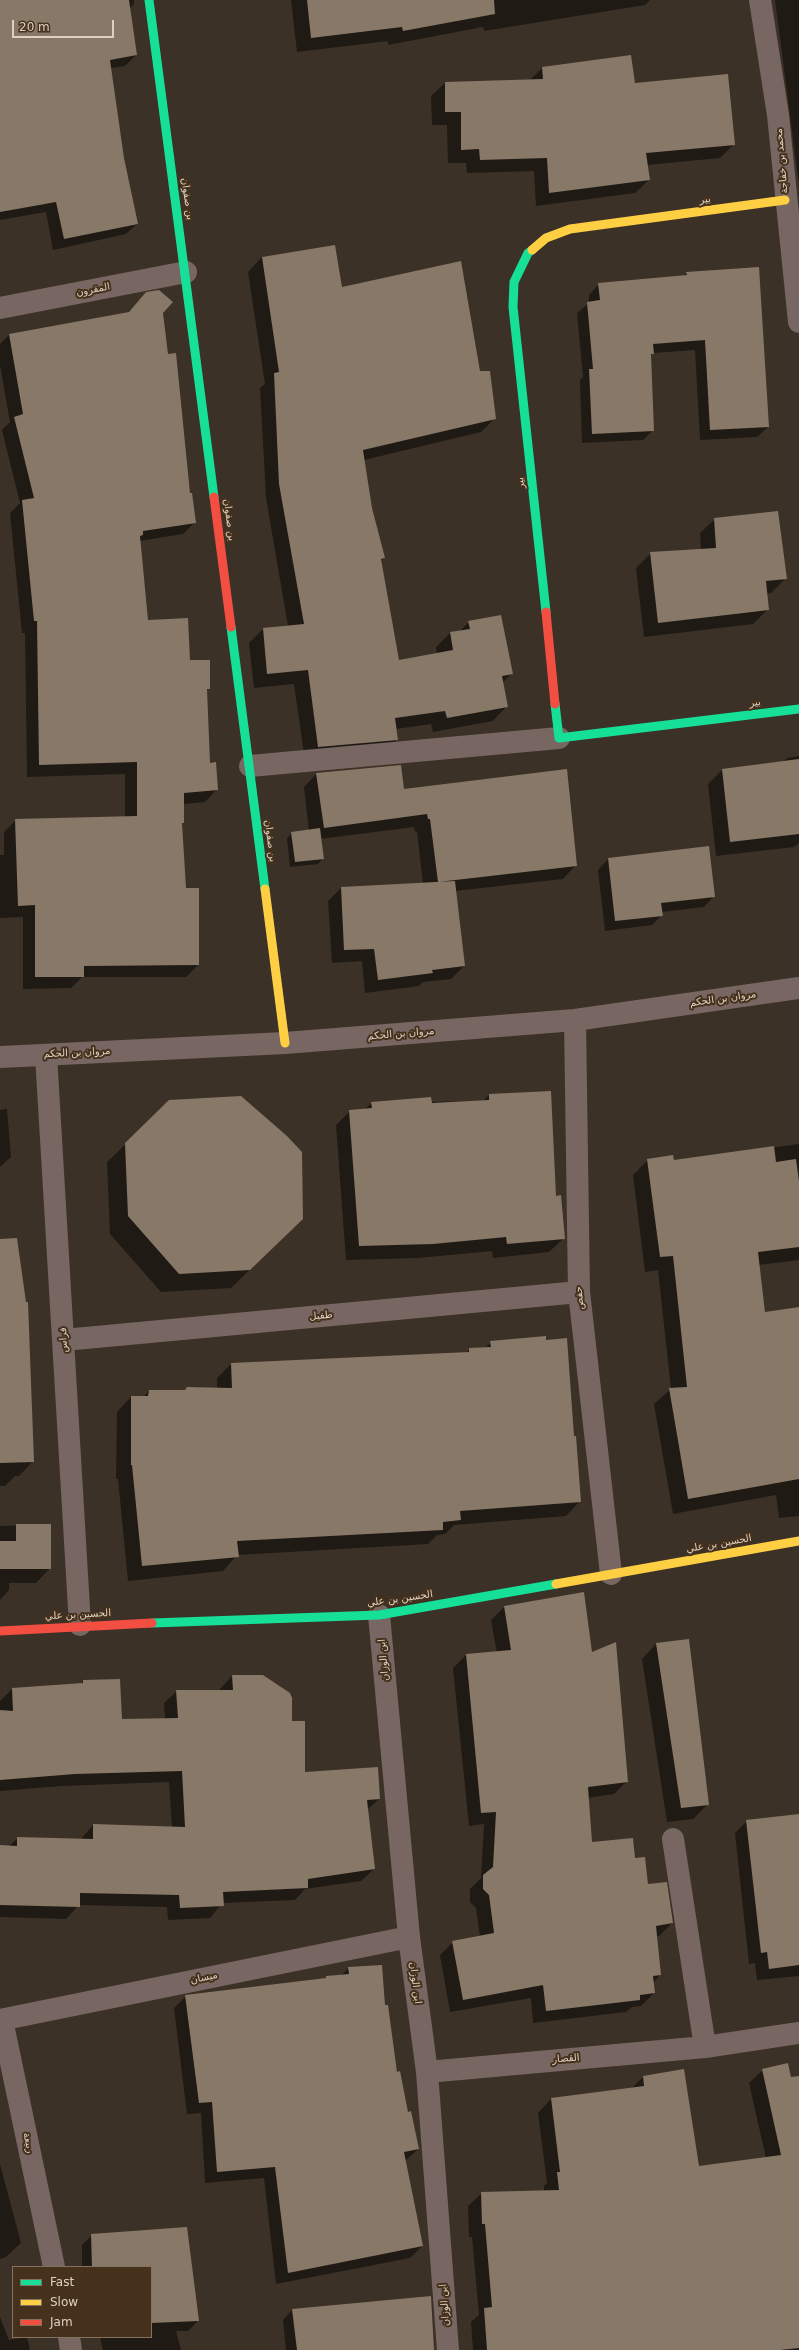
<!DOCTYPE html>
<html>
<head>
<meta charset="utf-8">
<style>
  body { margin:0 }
  #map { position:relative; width:799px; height:2350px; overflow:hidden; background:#3c3126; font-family:"DejaVu Sans",sans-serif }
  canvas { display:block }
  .legend { position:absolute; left:12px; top:2266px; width:140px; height:72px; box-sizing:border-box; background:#46321c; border:1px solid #83725f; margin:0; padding:5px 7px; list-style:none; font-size:12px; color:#ded1c4 }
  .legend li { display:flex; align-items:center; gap:8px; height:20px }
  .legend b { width:20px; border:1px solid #83725f }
  .scale { position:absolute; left:12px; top:20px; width:102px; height:18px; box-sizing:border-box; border:2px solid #ded1c4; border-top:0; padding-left:5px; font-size:12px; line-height:14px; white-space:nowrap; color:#ded1c4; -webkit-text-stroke:3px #46321c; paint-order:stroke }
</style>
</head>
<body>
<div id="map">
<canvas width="799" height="2350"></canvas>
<ul class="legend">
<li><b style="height:5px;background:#16e098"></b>Fast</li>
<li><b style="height:5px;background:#ffcf43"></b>Slow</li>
<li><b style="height:5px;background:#f24e42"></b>Jam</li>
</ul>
<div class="scale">20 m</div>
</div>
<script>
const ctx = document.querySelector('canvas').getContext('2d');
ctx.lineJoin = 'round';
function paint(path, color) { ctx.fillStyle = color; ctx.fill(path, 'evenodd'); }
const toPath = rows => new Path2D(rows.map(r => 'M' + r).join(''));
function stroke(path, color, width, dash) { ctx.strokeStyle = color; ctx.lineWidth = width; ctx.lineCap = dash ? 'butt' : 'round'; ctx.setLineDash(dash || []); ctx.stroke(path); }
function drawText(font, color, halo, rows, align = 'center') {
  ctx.font = font + ' "DejaVu Sans",Cairo,sans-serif'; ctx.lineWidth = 4; ctx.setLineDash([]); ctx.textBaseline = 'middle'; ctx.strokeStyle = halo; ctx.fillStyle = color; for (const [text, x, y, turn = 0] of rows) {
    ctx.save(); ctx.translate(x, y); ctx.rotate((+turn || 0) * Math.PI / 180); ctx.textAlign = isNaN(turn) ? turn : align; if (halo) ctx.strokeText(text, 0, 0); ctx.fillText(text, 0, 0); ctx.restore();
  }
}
const shadow = toPath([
  [0,0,134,0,134,4,129,9,136,55,125,66,110,68,123,158,137,224,126,234,53,250,46,212,0,220],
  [291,0,650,0,645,5,484,31,483,27,388,45,388,41,297,52],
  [775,0,799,0,799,185],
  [542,68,634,84,734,144,720,158,647,165,649,180,635,193,536,206,534,171,467,173,466,163,448,163,447,125,432,125,431,96,445,83,530,80],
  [334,247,341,289,479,372,495,418,481,432,364,460,371,508,384,558,381,561,398,661,437,654,436,647,450,633,459,632,469,622,512,673,502,683,507,706,493,721,433,732,431,724,396,729,397,740,383,754,305,761,294,684,254,688,249,643,263,629,288,626,266,498,260,388,265,384,248,272,262,257],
  [687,273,768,427,757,437,700,440,695,350,653,353,650,356,653,430,643,440,582,443,580,380,583,377,577,313,589,303,589,295,599,284,683,276],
  [147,293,162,313,167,355,195,522,183,534,140,541,147,621,189,661,209,688,206,691,209,764,217,789,205,802,183,804,184,822,181,825,185,889,198,965,186,977,82,977,71,988,23,989,23,917,0,918,0,855,4,855,4,832,16,820,125,817,125,774,27,777,25,633,22,633,10,513,20,503,2,430,10,422,0,365,0,344,9,335,128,313],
  [715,519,785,579,771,593,766,594,768,609,753,624,644,637,636,568,651,553,701,550,700,533],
  [799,756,799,843,794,847,716,856,708,784,722,770,783,762,787,758],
  [317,773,403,790,576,865,563,879,455,891,464,966,451,979,423,982,419,986,365,993,362,961,332,963,328,901,341,888,423,884,417,832,415,832,414,827,320,839,323,858,318,864,290,867,287,838,292,833,309,831,304,787],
  [608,859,714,896,704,907,661,912,662,915,652,925,605,931,598,870],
  [489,1095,555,1197,564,1238,549,1252,493,1258,492,1251,418,1258,346,1260,336,1125,350,1111,364,1110,371,1103,483,1101],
  [7,1109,11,1157,0,1167,0,1110],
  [126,1144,283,1237,231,1288,161,1292,110,1234,107,1162],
  [799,1144,799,1260,759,1265,764,1313,799,1308,799,1516,779,1518,776,1495,673,1514,654,1404,671,1389,658,1270,645,1272,633,1175,648,1160,673,1161],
  [0,1262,33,1461,19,1476,15,1476,5,1486,0,1486],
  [491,1342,573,1437,580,1501,566,1516,454,1525,445,1534,437,1535,428,1544,237,1555,223,1571,128,1581,118,1479,116,1479,117,1412,131,1397,143,1397,149,1391,184,1391,187,1388,217,1388,217,1378,231,1364,466,1353,470,1349,485,1348],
  [50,1525,50,1568,36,1583,9,1583,9,1590,0,1600,0,1526],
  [504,1607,591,1653,627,1781,614,1794,587,1798,591,1843,634,1859,647,1885,672,1923,659,1936,656,1937,660,1975,653,1983,654,1993,641,2006,632,2007,626,2012,533,2023,531,1998,450,2012,440,1955,453,1942,480,1937,476,1908,470,1902,470,1889,481,1878,484,1824,469,1826,453,1668,466,1655,497,1653,491,1620],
  [656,1644,708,1804,693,1819,667,1822,642,1659],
  [232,1676,291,1722,304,1773,379,1799,367,1810,374,1869,361,1881,305,1889,295,1900,222,1903,210,1918,168,1920,167,1907,79,1905,66,1919,0,1917,0,1846,9,1846,18,1838,81,1839,93,1825,172,1827,169,1782,62,1786,0,1791,0,1701,12,1689,79,1685,83,1681,121,1720,165,1719,164,1703,177,1691,220,1691,220,1689],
  [799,1815,799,1976,757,1980,755,1963,749,1964,735,1833,747,1821],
  [348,1968,385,2006,396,2073,418,2149,405,2161,422,2246,410,2258,276,2284,264,2178,205,2183,201,2113,187,2114,174,2008,186,1996,324,1979,327,1977,341,1976],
  [763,2070,790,2079,799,2077,799,2350,473,2350,471,2322,479,2315,472,2237,469,2237,468,2206,482,2193,544,2191,544,2186,547,2183,538,2113,551,2099,632,2088,643,2077,698,2167,766,2158,749,2083],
  [0,2164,21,2243,6,2257,0,2259],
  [186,2228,198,2321,188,2331,176,2331,181,2350,103,2350,100,2337,151,2337,151,2267,82,2267,82,2245,92,2235],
  [292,2310,432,2350,286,2350,283,2320],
  [0,2317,9,2340,27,2337,30,2350,0,2350]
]);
const building = toPath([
  [0,0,129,0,137,55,110,60,124,158,138,224,64,239,56,202,0,212],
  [307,0,494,0,495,14,403,31,402,27,311,38],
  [631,55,635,83,728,74,735,145,646,153,650,180,549,193,547,158,480,160,479,149,461,150,461,112,445,112,445,82,543,79,542,67],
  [335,245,342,287,461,261,480,371,490,371,496,419,363,450,372,508,385,558,381,559,399,660,453,650,450,632,470,629,468,621,501,615,513,674,502,676,508,707,447,718,445,711,395,718,398,740,318,747,308,670,267,674,263,628,304,624,279,484,274,373,279,372,262,257],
  [759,267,769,427,710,430,705,340,653,344,654,354,651,354,654,431,592,434,589,369,593,369,587,302,600,300,598,283,687,275,686,272],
  [159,290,173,302,163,313,168,354,176,353,190,493,192,493,196,523,143,531,143,535,140,536,148,620,188,618,190,660,210,660,210,689,207,689,210,763,216,762,218,790,184,793,184,823,182,823,186,888,199,888,199,965,84,966,84,977,35,977,35,905,18,906,15,819,137,816,137,762,39,765,37,621,34,621,22,500,34,498,14,417,23,414,9,334,129,312,146,292],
  [778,511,787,579,766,581,769,610,658,623,650,552,716,548,714,518],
  [799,759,799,834,730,842,722,769],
  [401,765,404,789,567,769,577,866,438,882,430,819,428,819,427,814,324,828,316,773],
  [320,828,324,859,295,862,291,832],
  [709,846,715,897,661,903,663,916,615,921,608,858],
  [455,881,465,966,432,970,433,973,378,980,374,949,344,950,341,887],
  [551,1091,556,1196,561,1195,565,1239,507,1244,506,1237,433,1244,359,1246,349,1110,372,1108,371,1102,431,1097,432,1103,489,1100,489,1094],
  [241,1096,287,1136,302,1152,303,1219,250,1270,179,1274,128,1216,125,1143,169,1100],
  [774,1146,776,1162,796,1159,799,1181,799,1247,758,1252,765,1312,799,1307,799,1479,688,1499,669,1388,687,1387,673,1256,660,1257,647,1159,673,1155,674,1160],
  [17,1238,26,1302,28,1302,34,1462,0,1463,0,1239],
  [546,1336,546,1340,567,1338,574,1436,576,1436,581,1502,460,1511,461,1520,443,1522,443,1530,237,1541,239,1557,142,1566,132,1465,131,1465,131,1396,148,1396,149,1390,185,1390,187,1387,232,1388,231,1363,469,1352,469,1348,491,1347,490,1341],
  [16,1524,51,1524,51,1569,0,1569,0,1541,16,1541],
  [584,1592,592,1652,616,1642,628,1782,588,1787,592,1842,633,1838,635,1858,645,1857,648,1884,667,1882,673,1923,656,1926,661,1975,653,1976,655,1993,640,1995,640,2000,546,2011,543,1985,463,2000,452,1941,494,1933,489,1895,483,1889,483,1875,493,1867,496,1812,481,1813,466,1654,511,1650,504,1606],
  [689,1639,709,1805,681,1808,656,1643],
  [232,1675,263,1675,290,1693,292,1698,292,1721,305,1721,305,1772,378,1767,380,1799,367,1800,375,1869,308,1879,308,1888,223,1892,224,1906,180,1908,179,1895,80,1893,80,1907,0,1905,0,1845,17,1846,17,1837,93,1839,93,1824,185,1827,182,1771,75,1774,0,1780,0,1710,13,1711,12,1688,83,1683,83,1680,120,1679,122,1719,178,1718,176,1690,233,1690],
  [799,1814,799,1965,769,1969,767,1952,761,1953,746,1820],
  [382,1965,385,2005,388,2005,397,2072,400,2071,408,2112,411,2111,419,2149,404,2152,423,2246,288,2273,275,2167,217,2172,212,2102,199,2103,185,1995,326,1978,326,1976,349,1974,348,1967],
  [788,2063,791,2077,799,2076,799,2348,780,2350,487,2350,484,2308,492,2307,485,2224,482,2224,481,2192,559,2190,557,2172,560,2172,551,2098,644,2086,643,2076,684,2069,699,2166,781,2155,762,2069],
  [187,2227,199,2321,151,2323,151,2267,92,2267,91,2234],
  [431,2296,434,2350,297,2350,292,2309]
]);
const street = toPath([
  [760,0,778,115,799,322],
  [0,308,186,272],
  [250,766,559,738],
  [575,1020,579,1292,611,1574],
  [46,1055,80,1625],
  [0,1057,285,1043,575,1020,799,988],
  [64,1340,579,1292],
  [379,1615,409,1937,427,2072,448,2350],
  [673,1839,705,2047],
  [0,2020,409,1937],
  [2,2020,54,2267],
  [427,2072,705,2047,799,2033],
  [69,2337,71,2350]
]);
const fast = toPath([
  [149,0,214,497],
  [532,250,528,253,514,282,513,307,546,612],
  [231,627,265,889],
  [555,704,559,738,799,709],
  [152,1623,379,1615,556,1584]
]);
const slow = toPath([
  [532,250,546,238,570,229,785,200],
  [265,889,285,1043],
  [556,1584,799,1541]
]);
const jam = toPath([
  [214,497,231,627],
  [546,612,555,704],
  [0,1631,152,1623]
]);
const streetNames = [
  ["محمد بن خفاجة",782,161,-95],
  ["بن صفوان",187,199,82],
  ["بير",705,200,-8],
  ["المقرون",93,290,-11],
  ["بير",521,483,-96],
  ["بن صفوان",229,520,83],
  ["بير",755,703,-6],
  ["بن صفوان",270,841,83],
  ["مروان بن الحكم",723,999,-8],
  ["مروان بن الحكم",401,1034,-5],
  ["مروان بن الحكم",77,1053,-3],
  ["حفص",580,1298,-95],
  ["طفيل",321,1316,-5],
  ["فراس",64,1340,-93],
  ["الحسين بن علي",719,1544,-10],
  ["الحسين بن علي",400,1599,-8],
  ["الحسين بن علي",78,1615,-3],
  ["ابن الوزان",384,1660,-95],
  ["ميسان",204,1978,-12],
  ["ابن الوزان",415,1983,83],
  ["القصار",566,2059,-5],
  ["ربيعة",28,2143,78],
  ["ابن الوزان",445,2305,-94]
];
paint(shadow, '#0007');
paint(building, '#887867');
stroke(street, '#786662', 22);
stroke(fast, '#16e098', 9);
stroke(slow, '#ffcf43', 9);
stroke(jam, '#f24e42', 9);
drawText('10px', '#ded1c4', '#46321c', streetNames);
</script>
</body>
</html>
